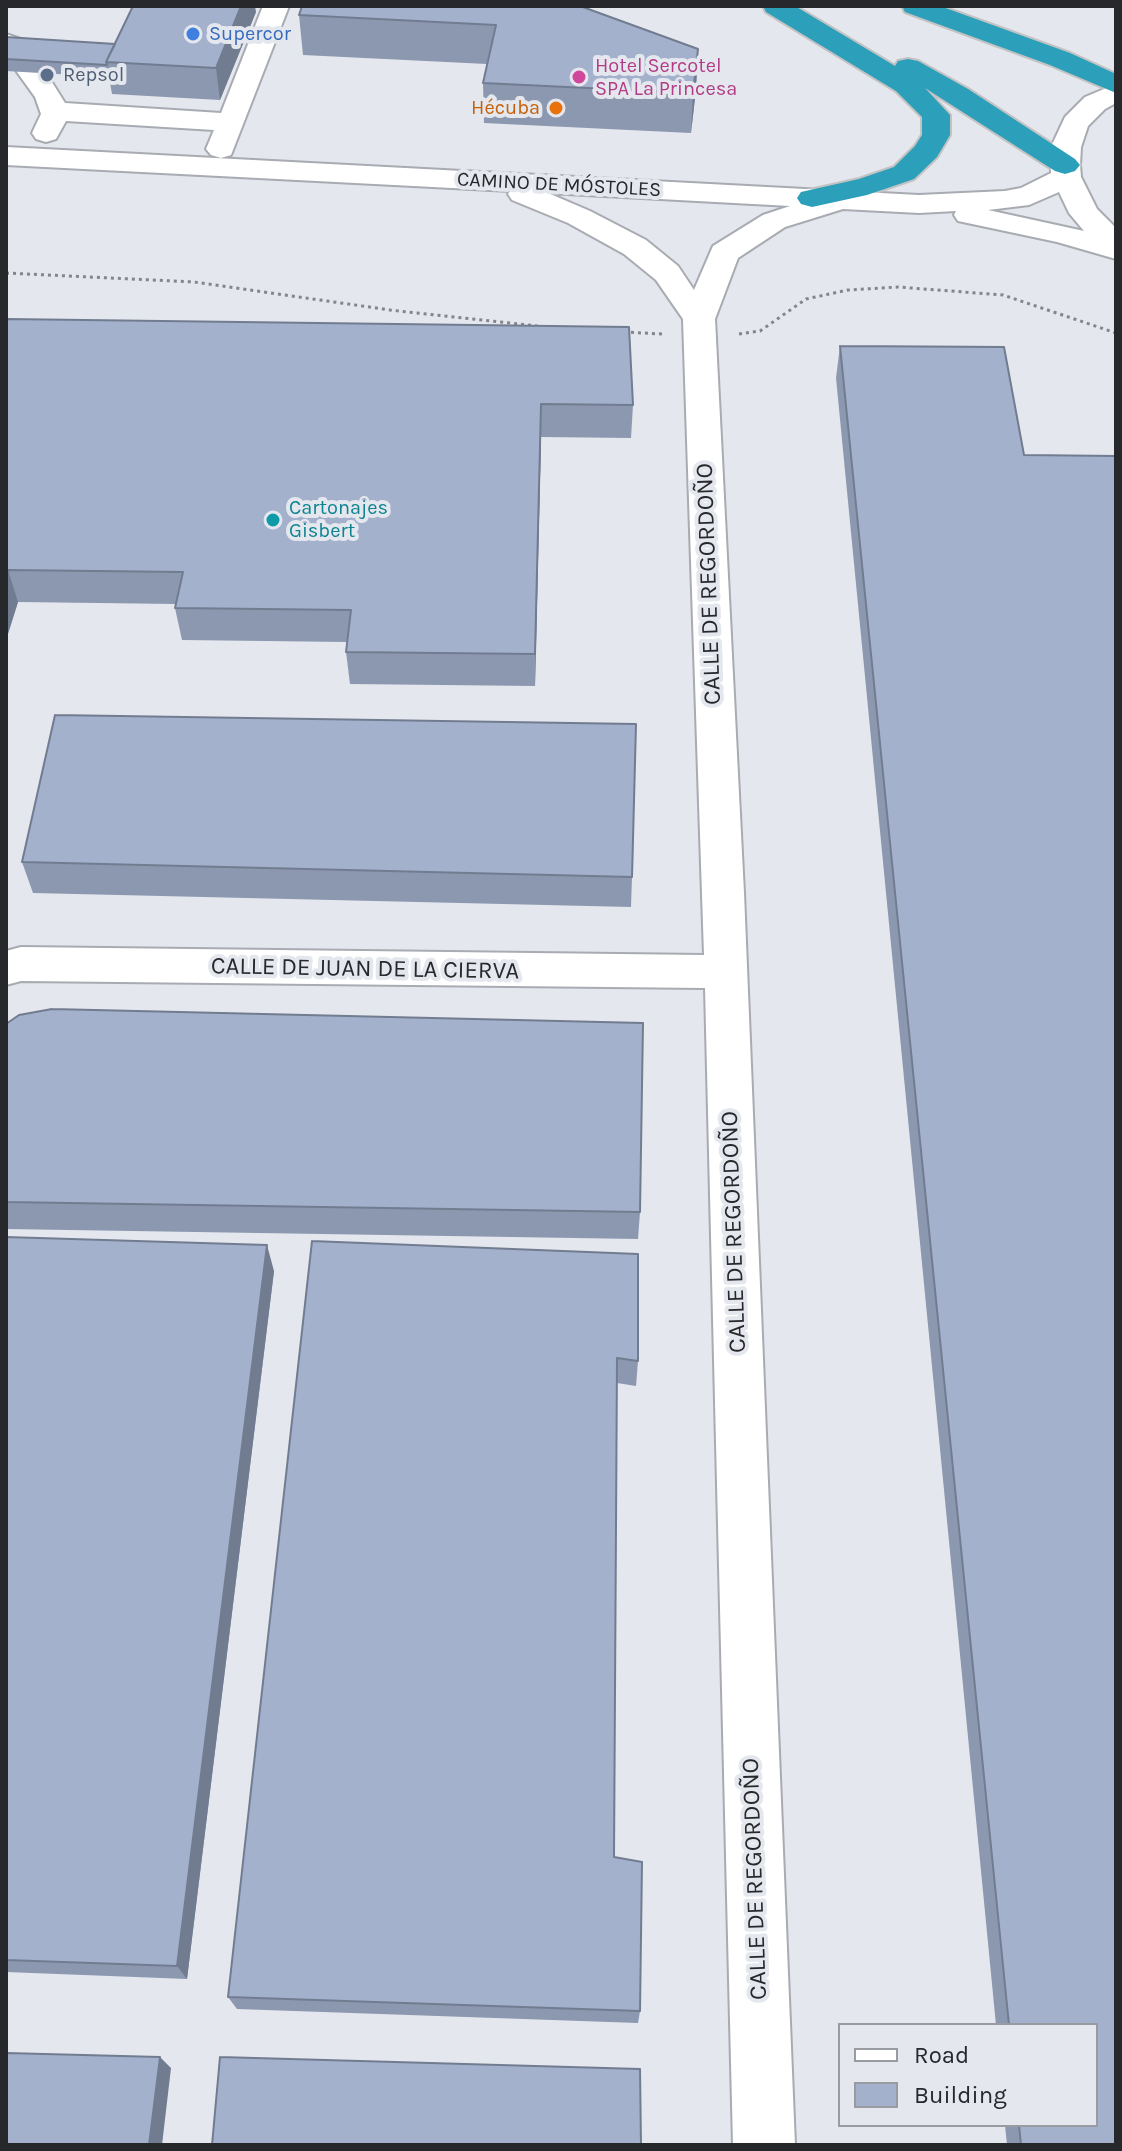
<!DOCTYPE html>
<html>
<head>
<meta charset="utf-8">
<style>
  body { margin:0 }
  #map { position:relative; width:1122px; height:2151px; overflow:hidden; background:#e4e7ed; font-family:Karla,sans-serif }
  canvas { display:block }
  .frame { position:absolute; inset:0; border:8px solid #27282b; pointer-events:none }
  .legend { position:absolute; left:838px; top:2023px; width:260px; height:104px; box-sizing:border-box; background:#e4e7ed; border:2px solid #989b9f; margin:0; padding:10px 14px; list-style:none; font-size:24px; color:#27282b }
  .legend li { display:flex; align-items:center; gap:16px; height:40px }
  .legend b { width:40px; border:2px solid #989b9f }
</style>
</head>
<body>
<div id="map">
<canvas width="1122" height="2151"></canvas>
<div class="frame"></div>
<ul class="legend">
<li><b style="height:10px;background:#fff"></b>Road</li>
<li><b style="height:22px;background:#a3b1cd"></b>Building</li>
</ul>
</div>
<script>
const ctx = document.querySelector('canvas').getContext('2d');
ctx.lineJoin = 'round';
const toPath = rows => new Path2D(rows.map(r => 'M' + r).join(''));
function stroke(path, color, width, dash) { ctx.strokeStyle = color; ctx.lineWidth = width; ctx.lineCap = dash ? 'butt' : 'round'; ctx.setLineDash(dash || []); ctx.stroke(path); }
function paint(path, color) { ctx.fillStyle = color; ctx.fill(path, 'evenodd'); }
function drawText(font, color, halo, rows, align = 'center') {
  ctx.font = font + ' Karla,sans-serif'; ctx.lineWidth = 8; ctx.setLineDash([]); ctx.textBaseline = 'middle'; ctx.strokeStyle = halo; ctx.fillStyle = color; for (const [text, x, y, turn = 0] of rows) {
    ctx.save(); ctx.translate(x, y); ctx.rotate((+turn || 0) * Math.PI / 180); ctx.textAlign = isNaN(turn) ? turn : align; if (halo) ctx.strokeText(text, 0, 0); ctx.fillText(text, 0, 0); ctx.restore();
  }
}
const path = toPath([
  [6,273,194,282,390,310,546,327],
  [624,332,662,334],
  [739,334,760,331,806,299,848,290,898,287,1003,295,1116,333]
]);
const minor = toPath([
  [263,6,289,6,231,155,221,158,211,155,206,149,214,130,66,121,56,139,46,142,36,139,32,133,41,114,35,97,17,72,12,55,6,52,6,34,35,44,45,71,65,103,221,113,263,6],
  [1116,84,1116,103,1105,109,1088,126,1081,147,1080,165,1081,177,1097,209,1116,228,1116,259,1057,242,958,221,954,215,956,211,919,213,843,209,785,227,738,258,715,319,744,893,795,2145,733,2145,705,988,21,981,6,985,6,951,21,947,704,955,683,319,656,280,624,254,568,223,512,200,508,194,510,191,6,165,6,147,919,195,1005,191,1021,188,1051,173,1051,147,1065,117,1085,97,1116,84],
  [1059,192,1069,213,1084,231,988,210,1029,205,1059,192],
  [548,193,790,206,763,215,713,246,694,290,678,266,646,240,590,211,548,193]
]);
const highway = toPath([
  [763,6,795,6,895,66,898,61,908,59,918,61,968,89,1075,159,1080,165,1075,171,1065,174,1055,171,925,88,950,115,950,135,937,157,914,179,867,195,812,207,801,204,797,198,801,192,859,179,894,167,915,146,922,135,922,117,896,91,766,12,763,6],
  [902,6,940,6,1070,53,1116,74,1116,93,1050,65,905,12,902,6]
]);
const wall = toPath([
  [580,6,698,49,696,89,691,133,484,123,483,83,487,64,303,55,299,15],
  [256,12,220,100,112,94,109,77,6,71,6,37,115,44],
  [6,319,633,405,631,438,541,437,535,686,350,684,346,652,347,642,182,640,175,608,176,604,18,602,6,640],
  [840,346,1024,455,1116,2145,1007,2145,1005,2125,1096,2125,1096,2025,996,2025,836,378],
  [22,862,632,877,631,907,33,893],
  [6,1024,640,1212,638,1239,6,1229],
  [6,1237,274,1271,187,1979,6,1972],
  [312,1241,638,1361,636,1386,617,1383,614,1857,640,2011,638,2023,237,2009,228,1997]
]);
const shadedWall = toPath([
  [241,6,255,6,256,12,220,100,216,68],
  [698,49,696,89,691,133,693,93],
  [541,404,541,437,535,686,535,654],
  [8,570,18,602,6,640,6,577],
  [267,1245,274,1271,187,1979,177,1966],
  [160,2057,171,2068,162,2145,149,2145]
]);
const building = toPath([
  [133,6,241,6,216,68,106,62,133,6],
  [302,6,580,6,698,49,693,93,483,83,496,25,299,15,302,6],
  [6,37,115,44,106,62,107,65,6,59,6,37],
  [6,319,629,327,633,405,541,404,535,654,346,652,351,610,175,608,183,572,8,570,6,577,6,319],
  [840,346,1004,347,1024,455,1116,456,1116,2145,1021,2145,1019,2125,1096,2125,1096,2025,1009,2025,840,346],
  [55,715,636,724,632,877,22,862,55,715],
  [52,1009,643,1023,640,1212,6,1202,6,1024,19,1015,52,1009],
  [6,1237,267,1245,177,1966,6,1960,6,1237],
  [312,1241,638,1254,638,1361,617,1358,614,1857,642,1862,640,2011,228,1997,312,1241],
  [6,2053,160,2057,149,2145,6,2145,6,2053],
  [220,2057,640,2069,641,2145,212,2145,220,2057]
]);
const markers = [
  [193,34,8,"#3f7fe0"],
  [47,75,8,"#5c6f8a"],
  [579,77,8,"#d1479c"],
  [556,108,8,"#e8710a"],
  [273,520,8,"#0f9aa8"]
];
const farShopnames = [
  ["Supercor",209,34]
];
const farHotelnames = [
  ["Hotel Sercotel",595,66],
  ["SPA La Princesa",595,89]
];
const farServicenames = [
  ["Repsol",63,75]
];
const farFoodnames = [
  ["Hécuba",540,108]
];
const farStreetnames = [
  ["CAMINO DE MÓSTOLES",559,185,3]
];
const farCulturenames = [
  ["Cartonajes",289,508],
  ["Gisbert",289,531]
];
const streetNames = [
  ["CALLE DE REGORDOÑO",709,584,-92],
  ["CALLE DE JUAN DE LA CIERVA",365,969,1],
  ["CALLE DE REGORDOÑO",734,1232,-92],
  ["CALLE DE REGORDOÑO",755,1879,-92]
];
stroke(minor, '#a8abb1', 4);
stroke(highway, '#c3c3c4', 4);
stroke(path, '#83858a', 3, [3, 4]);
paint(minor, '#fff');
paint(highway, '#2c9fba');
paint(wall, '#8c98b0');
paint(shadedWall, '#727c90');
paint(building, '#a3b1cd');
stroke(building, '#727c90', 2);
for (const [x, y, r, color] of markers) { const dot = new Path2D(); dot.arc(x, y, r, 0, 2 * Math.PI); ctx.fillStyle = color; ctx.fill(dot); stroke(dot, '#e4e7ed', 3); }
drawText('20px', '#366cbe', '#e4e7ed', farShopnames, 'left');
drawText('20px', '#b23c85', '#e4e7ed', farHotelnames, 'left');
drawText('20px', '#4e5e75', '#e4e7ed', farServicenames, 'left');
drawText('20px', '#c56008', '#e4e7ed', farFoodnames, 'right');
drawText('20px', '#27282b', '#e4e7ed', farStreetnames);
drawText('20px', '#0d838f', '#e4e7ed', farCulturenames, 'left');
drawText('24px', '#27282b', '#e4e7ed', streetNames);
</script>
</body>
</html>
